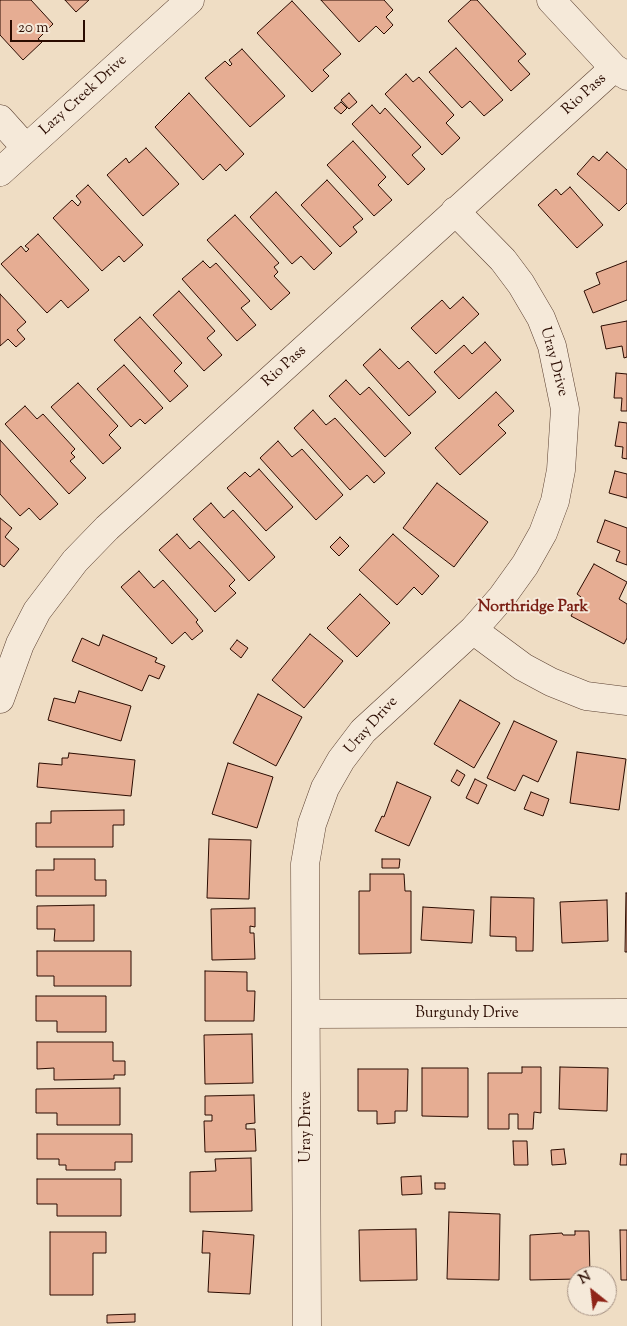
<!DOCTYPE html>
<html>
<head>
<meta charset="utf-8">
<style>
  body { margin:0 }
  #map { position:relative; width:627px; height:1326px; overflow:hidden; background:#efddc4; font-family:"Sorts Mill Goudy",serif }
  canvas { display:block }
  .north { position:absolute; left:567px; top:1266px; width:50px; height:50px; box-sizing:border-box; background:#f5e9d9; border:1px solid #a49082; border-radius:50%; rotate:331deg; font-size:14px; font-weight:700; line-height:20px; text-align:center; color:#2a0b00 }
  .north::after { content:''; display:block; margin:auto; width:18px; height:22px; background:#8f2418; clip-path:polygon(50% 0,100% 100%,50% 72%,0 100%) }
  .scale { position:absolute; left:10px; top:20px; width:75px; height:22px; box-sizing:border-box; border:2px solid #2a0b00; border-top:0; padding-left:6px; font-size:15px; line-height:18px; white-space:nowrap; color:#2a0b00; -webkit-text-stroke:4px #f5e9d9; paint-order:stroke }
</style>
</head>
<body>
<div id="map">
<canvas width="627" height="1326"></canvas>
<div class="north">N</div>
<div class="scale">20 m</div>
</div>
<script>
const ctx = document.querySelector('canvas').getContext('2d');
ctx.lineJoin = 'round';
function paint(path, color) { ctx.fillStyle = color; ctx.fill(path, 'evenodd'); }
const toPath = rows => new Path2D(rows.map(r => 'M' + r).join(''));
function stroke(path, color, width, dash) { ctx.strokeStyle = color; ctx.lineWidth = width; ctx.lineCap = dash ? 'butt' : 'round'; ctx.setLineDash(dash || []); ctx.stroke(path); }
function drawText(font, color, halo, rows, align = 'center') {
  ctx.font = font + ' "Sorts Mill Goudy",serif'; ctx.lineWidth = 4; ctx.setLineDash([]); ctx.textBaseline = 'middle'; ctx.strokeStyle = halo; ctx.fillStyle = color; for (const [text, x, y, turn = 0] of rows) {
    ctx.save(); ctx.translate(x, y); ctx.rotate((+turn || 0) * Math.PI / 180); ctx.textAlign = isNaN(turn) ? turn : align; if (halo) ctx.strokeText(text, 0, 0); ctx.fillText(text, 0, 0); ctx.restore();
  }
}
const building = toPath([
  [0,0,31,0,53,24,38,39,42,42,23,60,0,35,0,0],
  [65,0,89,0,76,12,65,0],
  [321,0,384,0,393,10,386,17,393,25,384,34,376,26,359,42,321,0],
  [471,0,477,0,526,54,518,61,530,74,511,91,448,21,471,0],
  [292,1,341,54,323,70,329,76,312,92,257,33,292,1],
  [456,48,503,100,484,116,470,101,462,108,429,72,456,48],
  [242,49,285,96,250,127,205,78,225,61,230,66,232,64,229,60,242,49],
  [406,74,413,82,419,77,454,115,446,123,460,138,442,155,385,94,406,74],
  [189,93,244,154,226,171,220,164,203,180,155,127,189,93],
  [349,93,357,102,349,109,341,100,349,93],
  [341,102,347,108,341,114,334,108,341,102],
  [372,105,380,114,385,108,421,147,412,155,425,169,408,185,352,124,372,105],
  [353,141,386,177,378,185,392,200,374,216,327,165,353,141],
  [146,148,179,184,143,216,107,175,126,158,129,163,146,148],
  [607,152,627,170,627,203,619,211,577,174,593,156,599,161,607,152],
  [327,180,363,219,353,227,357,232,340,247,301,205,327,180],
  [88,185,143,245,124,262,119,256,102,271,53,218,72,200,78,206,81,202,76,196,88,185],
  [570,187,603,225,577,248,538,205,556,189,561,195,570,187],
  [276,192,332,253,314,270,301,256,292,264,250,217,276,192],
  [235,215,279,263,274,267,278,272,274,276,290,293,271,310,207,240,235,215],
  [38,234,89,290,68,308,61,300,47,313,1,264,21,246,26,252,29,249,25,246,38,234],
  [203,261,210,268,216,263,250,301,241,308,256,325,237,341,182,279,203,261],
  [627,261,627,300,593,313,584,291,600,284,596,273,627,261],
  [179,291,215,331,207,338,222,355,204,371,153,315,179,291],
  [0,294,26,322,17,330,25,339,16,347,8,339,0,346,0,294],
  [463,297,479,314,436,354,411,328,442,300,450,309,463,297],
  [140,317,182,363,174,371,188,386,170,402,114,340,140,317],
  [627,321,627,357,624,358,622,346,606,349,601,326,627,321],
  [485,342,501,360,459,399,434,372,464,345,472,354,485,342],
  [380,349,399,369,408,361,436,392,409,416,363,365,380,349],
  [124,365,163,408,145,424,140,419,131,427,97,389,124,365],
  [616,373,627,374,627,411,621,411,622,398,614,398,616,373],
  [346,380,360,395,369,387,411,433,385,457,329,396,346,380],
  [78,383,118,426,109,435,121,448,103,464,51,407,78,383],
  [496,392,514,411,498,425,506,433,460,475,435,448,496,392],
  [25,406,37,419,43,414,75,449,71,453,75,457,70,461,86,478,69,494,5,424,25,406],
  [313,410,326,425,335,418,385,473,374,483,367,475,350,490,294,428,313,410],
  [619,422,627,423,627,459,622,458,623,447,615,446,619,422],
  [0,440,58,504,40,520,29,508,20,516,0,494,0,440],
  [278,441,292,457,302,449,343,495,316,520,260,458,278,441],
  [259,469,293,507,266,531,227,488,245,472,250,477,259,469],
  [615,471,627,474,627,498,609,493,615,471],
  [437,483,488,522,454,567,403,528,437,483],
  [211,503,224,518,233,510,275,557,249,581,193,519,211,503],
  [0,518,12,528,5,537,19,549,4,567,0,564,0,518],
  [605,520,627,528,627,565,616,561,620,551,597,542,605,520],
  [177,534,190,549,199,541,235,580,229,586,236,593,215,612,159,550,177,534],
  [393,534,439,576,422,595,414,587,397,605,359,570,393,534],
  [340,537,349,546,339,556,330,547,340,537],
  [594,564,627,582,619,599,627,604,627,638,624,644,571,616,581,597,577,594,594,564],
  [139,571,154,588,163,580,198,620,196,622,203,631,192,640,185,632,172,644,121,587,139,571],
  [360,594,390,623,357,657,327,628,360,594],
  [310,634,343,661,304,708,272,680,310,634],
  [103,635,157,658,155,662,165,666,159,679,149,675,142,691,72,661,82,638,99,646,103,635],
  [237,640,248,648,241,658,230,649,237,640],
  [79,691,131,706,121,741,48,720,54,698,75,703,79,691],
  [258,694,302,717,276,766,233,743,258,694],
  [460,700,500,723,474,768,434,744,460,700],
  [514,721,557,741,538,782,523,775,515,791,487,778,514,721],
  [577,752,626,759,619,810,570,803,577,752],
  [69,753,135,760,131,796,37,787,39,763,62,765,62,758,68,758,69,753],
  [228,763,273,777,257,828,212,814,228,763],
  [457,770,465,775,459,786,451,781,457,770],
  [475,779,487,785,478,804,466,798,475,779],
  [397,782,431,797,409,846,375,831,382,816,384,817,397,782],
  [531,792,549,799,543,816,524,809,531,792],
  [124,810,124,825,113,825,113,847,36,847,36,823,51,823,51,811,124,810],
  [209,839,251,840,249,899,207,898,209,839],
  [54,859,95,859,95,880,106,880,106,896,36,896,36,870,54,870,54,859],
  [382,859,400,859,399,868,382,868,382,859],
  [370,874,404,874,405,891,411,891,411,953,359,954,359,891,370,891,370,874],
  [626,893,627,893,627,952,625,952,626,893],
  [491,897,534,898,533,951,516,951,516,937,490,936,491,897],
  [607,900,608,941,562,943,560,902,607,900],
  [94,905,94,941,54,941,55,929,37,929,37,906,94,905],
  [423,907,474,910,472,943,421,940,423,907],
  [255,908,255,927,250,926,250,933,254,933,255,959,212,960,211,909,255,908],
  [37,951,131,951,131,986,54,986,54,976,37,976,37,951],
  [205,971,247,972,247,991,255,991,254,1021,205,1021,205,971],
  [36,996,106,996,106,1032,57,1032,57,1021,36,1021,36,996],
  [252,1034,253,1083,205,1084,204,1035,252,1034],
  [37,1042,113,1042,113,1061,125,1061,125,1075,114,1075,114,1079,54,1080,54,1068,37,1069,37,1042],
  [522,1067,541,1067,541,1113,534,1112,533,1129,518,1129,518,1114,509,1114,509,1129,488,1129,488,1073,522,1073,522,1067],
  [560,1067,608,1068,607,1111,559,1109,560,1067],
  [422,1068,468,1068,468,1117,422,1116,422,1068],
  [358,1069,408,1069,407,1111,395,1111,395,1123,377,1124,377,1111,358,1111,358,1069],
  [120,1088,120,1125,57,1125,57,1113,36,1113,36,1089,120,1088],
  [254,1095,255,1123,246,1124,246,1129,255,1129,256,1151,205,1152,204,1121,212,1121,212,1115,205,1115,205,1096,254,1095],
  [37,1134,132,1134,132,1162,115,1162,115,1170,66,1170,66,1165,59,1165,59,1159,37,1159,37,1134],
  [513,1141,527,1141,528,1165,514,1165,513,1141],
  [564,1149,566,1164,552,1165,551,1150,564,1149],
  [621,1154,627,1154,627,1165,620,1165,621,1154],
  [251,1158,252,1211,190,1212,190,1172,216,1171,215,1159,251,1158],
  [421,1176,422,1194,402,1195,401,1177,421,1176],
  [37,1179,121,1179,121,1216,57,1216,57,1204,37,1204,37,1179],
  [435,1183,445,1183,445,1189,435,1189,435,1183],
  [449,1212,500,1214,499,1280,447,1279,449,1212],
  [416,1229,417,1280,360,1281,359,1230,416,1229],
  [620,1230,627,1230,627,1280,621,1280,620,1230],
  [203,1231,254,1235,250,1294,208,1292,210,1253,202,1253,203,1231],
  [575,1231,589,1231,590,1276,577,1276,577,1279,530,1280,530,1235,562,1233,563,1235,575,1235,575,1231],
  [50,1232,106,1232,106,1253,93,1253,93,1295,50,1295,50,1232],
  [135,1314,135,1322,107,1323,107,1315,135,1314]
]);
const minor = toPath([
  [551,0,614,68,627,76],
  [0,119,26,148],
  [0,172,190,0],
  [473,630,523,667,551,682,586,696,627,701],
  [0,699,20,644,37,611,75,561,107,528,614,68],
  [307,1014,627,1013],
  [307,1326,305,864,312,824,325,788,341,760,363,731,473,630,502,597,525,565,543,533,555,501,561,470,565,409,552,346,541,318,521,284,503,260,455,211]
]);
const streetNames = [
  ["Rio Pass",585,95,-42],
  ["Lazy Creek Drive",84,96,-42],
  ["Uray Drive",553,362,75],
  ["Rio Pass",285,367,-42],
  ["Uray Drive",372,726,-48],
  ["Burgundy Drive",467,1014],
  ["Uray Drive",307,1127,-90]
];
const neighbourhoodNames = [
  ["Northridge Park",533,608]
];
paint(building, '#e6ad93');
stroke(building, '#2a0b00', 1);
stroke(minor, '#5b4031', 29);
stroke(minor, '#f5e9d9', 28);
drawText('15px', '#2a0b00', '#f5e9d9', streetNames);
drawText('bold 16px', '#7a1f14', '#f5e9d9', neighbourhoodNames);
</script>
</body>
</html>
